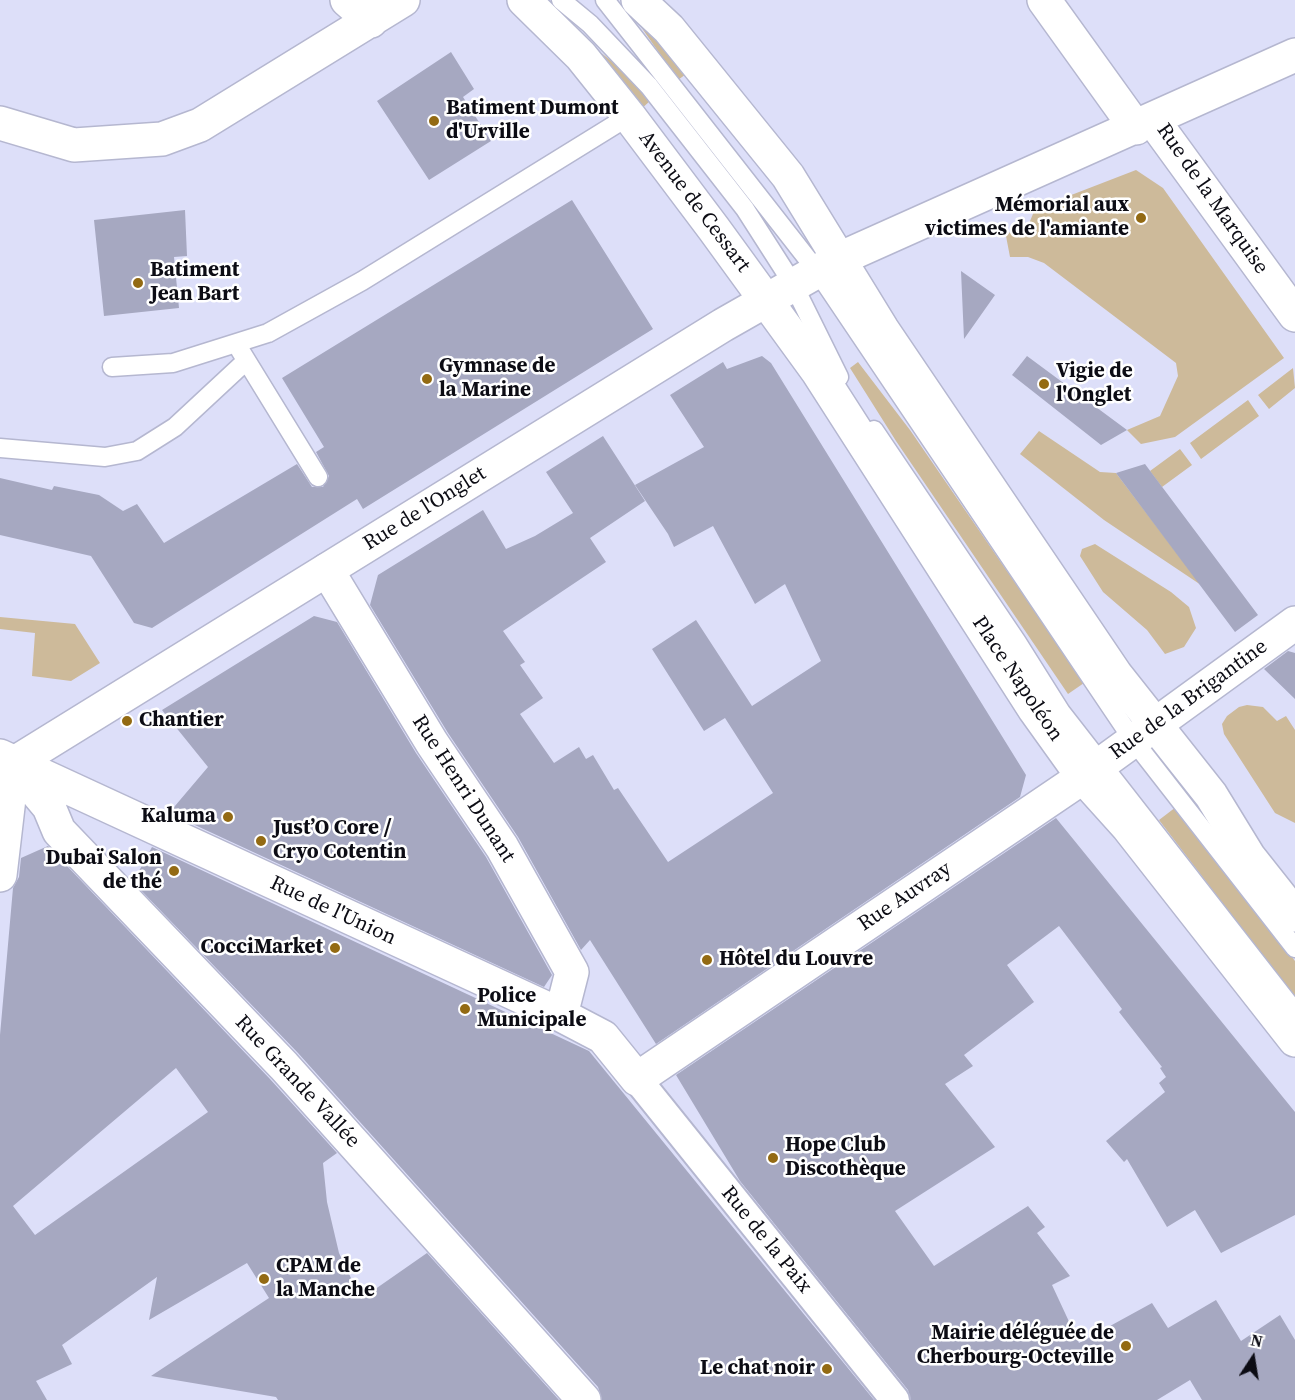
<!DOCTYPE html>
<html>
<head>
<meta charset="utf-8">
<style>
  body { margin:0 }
  #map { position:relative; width:1295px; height:1400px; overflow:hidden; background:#dddff9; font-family:"Source Serif 4",serif }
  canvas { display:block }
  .north { position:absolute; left:1223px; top:1328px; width:60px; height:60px; -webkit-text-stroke:4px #fff; paint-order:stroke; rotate:12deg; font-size:16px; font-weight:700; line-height:24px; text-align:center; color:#0c0c14 }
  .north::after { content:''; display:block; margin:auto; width:21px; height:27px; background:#0c0c14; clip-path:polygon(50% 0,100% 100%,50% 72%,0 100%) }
</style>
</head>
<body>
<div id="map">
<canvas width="1295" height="1400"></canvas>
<div class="north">N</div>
</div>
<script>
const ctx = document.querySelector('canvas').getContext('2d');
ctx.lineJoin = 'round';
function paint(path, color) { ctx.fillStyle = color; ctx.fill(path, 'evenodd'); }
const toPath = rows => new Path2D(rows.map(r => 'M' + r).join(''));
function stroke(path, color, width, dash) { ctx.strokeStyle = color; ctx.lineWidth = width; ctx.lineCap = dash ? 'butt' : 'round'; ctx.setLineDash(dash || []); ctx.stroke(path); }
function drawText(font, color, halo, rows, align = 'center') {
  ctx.font = font + ' "Source Serif 4",serif'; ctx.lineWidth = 5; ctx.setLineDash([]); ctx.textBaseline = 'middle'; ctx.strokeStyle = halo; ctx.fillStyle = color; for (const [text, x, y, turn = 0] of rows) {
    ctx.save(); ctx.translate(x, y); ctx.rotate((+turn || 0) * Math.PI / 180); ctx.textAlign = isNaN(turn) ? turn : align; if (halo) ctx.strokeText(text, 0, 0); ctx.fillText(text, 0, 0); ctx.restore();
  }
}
const green = toPath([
  [639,24,690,71,678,80],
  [600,52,628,74,650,101,640,110,596,56],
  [1136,170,1163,188,1284,358,1175,437,1141,444,1127,430,1160,416,1178,376,1176,363,1044,263,1028,257,1010,257,1006,236,1011,231,1028,226,1035,209],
  [858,362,910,430,1084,683,1068,694,896,441,850,368],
  [1293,368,1295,388,1269,409,1258,395],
  [1248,400,1259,416,1201,459,1190,443],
  [1039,431,1100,472,1116,473,1201,585,1104,520,1020,454],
  [1180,449,1192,465,1162,487,1150,471],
  [1095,544,1171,592,1189,607,1196,628,1184,647,1165,654,1147,630,1103,592,1080,556,1082,549],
  [0,617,75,624,100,663,71,681,32,676,35,633,0,629],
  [1247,705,1263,707,1277,721,1286,716,1295,730,1295,823,1275,813,1224,734,1222,724,1227,716,1239,707],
  [1176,807,1295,961,1295,998,1159,820]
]);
const building = toPath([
  [451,52,474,89,463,97,491,141,429,180,377,101],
  [572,200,653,329,363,509,357,499,152,628,134,623,91,556,0,535,0,478,52,490,54,486,99,495,123,511,137,504,164,543,297,464,312,487,323,487,329,476,316,452,324,447,282,378],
  [185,210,187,256,174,257,179,308,104,316,94,220],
  [961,271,995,295,964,339],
  [762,356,771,363,1026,775,1020,797,656,1044,590,940,581,950,518,837,448,733,370,605,378,575,483,510,506,549,535,536,573,513,546,472,603,436,645,501,590,538,606,562,503,631,525,662,520,665,543,698,520,714,554,763,579,747,586,759,593,755,614,790,618,788,668,862,773,793,725,718,704,731,652,649,696,620,752,706,821,661,785,584,755,604,713,526,674,547,668,534,635,485,704,447,670,395,723,362,727,369],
  [1027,356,1127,430,1101,445,1012,375],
  [1145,464,1258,615,1235,632,1116,473],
  [314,616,337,622,416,753,486,857,552,975,544,987,169,813,208,767,162,710],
  [1288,651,1295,653,1295,699,1264,669],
  [1056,818,1295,1112,1295,1215,1221,1253,1195,1210,1167,1227,1127,1159,1124,1162,1106,1141,1165,1092,1159,1083,1166,1077,1160,1068,1162,1067,1119,1012,1122,1009,1059,926,1007,965,1034,1002,964,1055,973,1066,945,1084,995,1147,895,1211,934,1266,1028,1206,1045,1227,1037,1233,1070,1276,1052,1285,1079,1343,1152,1303,1168,1328,1216,1300,1241,1341,1280,1315,1295,1340,1295,1400,1202,1400,1190,1380,1157,1400,911,1400,908,1390,740,1181,676,1075],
  [48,846,270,1079,337,1153,323,1163,327,1202,339,1253,361,1299,427,1253,559,1400,278,1400,276,1397,151,1376,269,1298,247,1263,149,1320,157,1277,62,1345,72,1364,36,1381,47,1400,0,1400,0,1035,13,888,19,877,21,858],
  [176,1068,208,1112,35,1235,13,1206],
  [152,847,589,1051,874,1400,602,1400,598,1387,298,1053,133,882]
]);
const service = toPath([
  [561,0,590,24,649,86,745,209,793,284,839,377],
  [605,0,817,271,1133,740,1295,948],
  [240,350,318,477],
  [112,367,173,363,268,333,362,281,629,116],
  [874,430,1017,642,1061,712,1295,1012],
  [0,448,105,457,137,451,175,427,246,361]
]);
const pedestrian = toPath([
  [637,1079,895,1400]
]);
const minor = toPath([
  [347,0,371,21],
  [1044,0,1136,128],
  [1153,120,1295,315],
  [0,123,74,145,162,139,200,125,403,0],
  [839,259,1295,55],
  [327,570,432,743,502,847,572,972,561,1015],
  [0,756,561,1015,603,1037,637,1079,1083,777,1295,623],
  [18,770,49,807,59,831,284,1066,584,1400]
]);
const tertiary = toPath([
  [0,875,13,764,723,325,839,259]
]);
const secondary = toPath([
  [524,0,581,56,629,116,714,229,818,372,1035,710,1083,777,1128,827,1295,1040],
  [638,0,669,29,788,176,882,329,1116,675,1211,795,1249,857,1295,915]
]);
const markers = [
  [434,121,6,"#936a13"],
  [1141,218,6,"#936a13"],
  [138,283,6,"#936a13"],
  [427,379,6,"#936a13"],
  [1044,384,6,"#936a13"],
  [127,721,6,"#936a13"],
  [228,817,6,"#936a13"],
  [261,841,6,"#936a13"],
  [174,871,6,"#936a13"],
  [335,948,6,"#936a13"],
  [707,960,6,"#936a13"],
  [465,1009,6,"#936a13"],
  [773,1158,6,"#936a13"],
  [264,1279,6,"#936a13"],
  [1126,1346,6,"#936a13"],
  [827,1369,6,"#936a13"]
];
const poiNames = [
  ["Batiment Dumont",446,109],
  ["d'Urville",446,133],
  ["Mémorial aux",1129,206,"right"],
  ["victimes de l'amiante",1129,230,"right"],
  ["Batiment",150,271],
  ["Jean Bart",150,295],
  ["Gymnase de",439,367],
  ["la Marine",439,391],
  ["Vigie de",1056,372],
  ["l'Onglet",1056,396],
  ["Chantier",139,721],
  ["Kaluma",216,817,"right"],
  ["Just’O Core /",273,829],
  ["Cryo Cotentin",273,853],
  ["Dubaï Salon",162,859,"right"],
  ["de thé",162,883,"right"],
  ["CocciMarket",323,948,"right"],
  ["Hôtel du Louvre",719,960],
  ["Police",477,997],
  ["Municipale",477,1021],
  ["Hope Club",785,1146],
  ["Discothèque",785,1170],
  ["CPAM de",276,1267],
  ["la Manche",276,1291],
  ["Mairie déléguée de",1114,1334,"right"],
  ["Cherbourg-Octeville",1114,1358,"right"],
  ["Le chat noir",815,1369,"right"]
];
const streetNames = [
  ["Rue de la Marquise",1212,199,55],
  ["Avenue de Cessart",694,202,53],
  ["Rue de l'Onglet",425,509,-32],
  ["Place Napoléon",1017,679,56],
  ["Rue de la Brigantine",1189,700,-36],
  ["Rue Henri Dunant",463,789,57],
  ["Rue Auvray",905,897,-34],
  ["Rue de l'Union",333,911,25],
  ["Rue Grande Vallée",297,1082,47],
  ["Rue de la Paix",766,1240,51]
];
paint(green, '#cdba9a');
paint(building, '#a6a8c1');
stroke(service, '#b5b7d0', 21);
stroke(pedestrian, '#b5b7d0', 32);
stroke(minor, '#b5b7d0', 36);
stroke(tertiary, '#b5b7d0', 36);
stroke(secondary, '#b5b7d0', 36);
stroke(service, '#fff', 18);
stroke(pedestrian, '#fff', 28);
stroke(minor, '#fff', 33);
stroke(tertiary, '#fff', 33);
stroke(secondary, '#fff', 33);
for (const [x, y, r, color] of markers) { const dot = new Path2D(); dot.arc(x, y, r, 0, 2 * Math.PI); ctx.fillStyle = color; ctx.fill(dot); stroke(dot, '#fff', 2); }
drawText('bold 21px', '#0c0c14', '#fff', poiNames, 'left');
drawText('21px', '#0c0c14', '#fff', streetNames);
</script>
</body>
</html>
